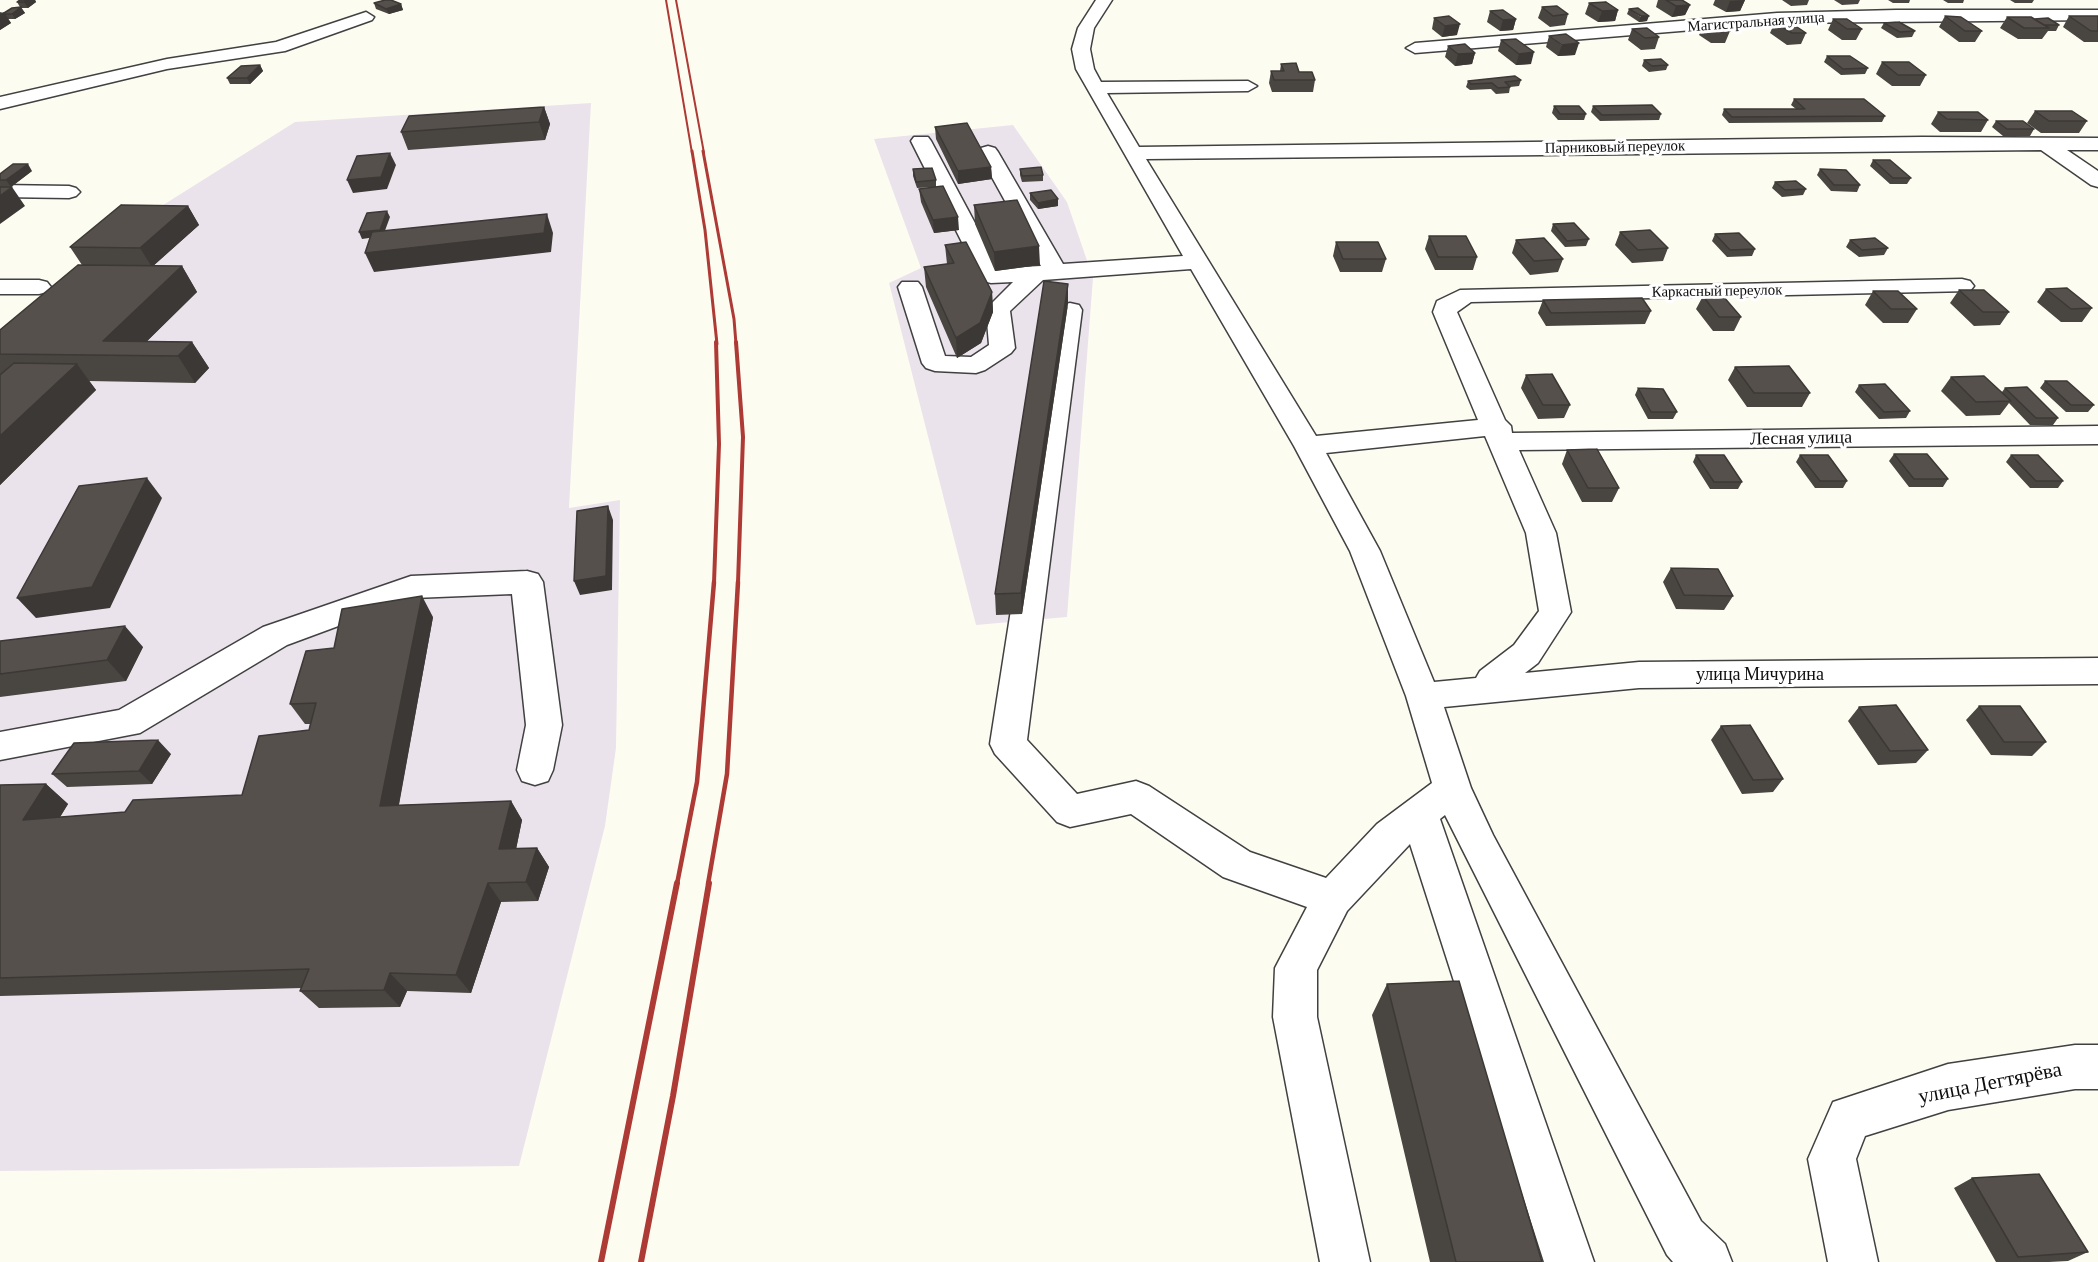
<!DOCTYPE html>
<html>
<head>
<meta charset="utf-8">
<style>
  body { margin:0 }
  canvas { display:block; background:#fdfcf1 }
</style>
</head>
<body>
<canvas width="2098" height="1262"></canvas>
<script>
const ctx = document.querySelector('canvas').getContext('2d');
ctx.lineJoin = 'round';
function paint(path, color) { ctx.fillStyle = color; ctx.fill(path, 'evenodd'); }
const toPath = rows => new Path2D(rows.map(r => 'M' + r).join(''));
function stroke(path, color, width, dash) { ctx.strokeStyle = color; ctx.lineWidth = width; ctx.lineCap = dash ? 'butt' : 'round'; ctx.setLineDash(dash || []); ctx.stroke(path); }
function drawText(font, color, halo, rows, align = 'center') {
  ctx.font = font + ' "Crimson Pro",serif'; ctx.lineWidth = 6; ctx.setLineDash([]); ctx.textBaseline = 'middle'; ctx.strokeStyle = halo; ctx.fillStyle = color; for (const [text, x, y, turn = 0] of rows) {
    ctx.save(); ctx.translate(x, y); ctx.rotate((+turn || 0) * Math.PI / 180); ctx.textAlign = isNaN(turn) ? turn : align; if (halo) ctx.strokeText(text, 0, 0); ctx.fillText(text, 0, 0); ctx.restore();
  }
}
const industrial = toPath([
  [591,103,569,508,620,500,616,748,605,826,519,1166,0,1171,0,337,133,224,295,122],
  [1013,125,1067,202,1093,278,1067,617,976,625,889,283,921,268,874,139]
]);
const minor = toPath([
  [1096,0,1112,0,1094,28,1090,49,1094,69,1101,82,1248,81,1257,86,1248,91,1107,93,1139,147,1922,137,2098,138,2098,150,2067,150,2098,171,2098,187,2091,185,2041,150,1146,159,1316,436,1478,420,1433,312,1437,301,1460,290,1962,279,1970,281,1974,286,1970,291,1471,302,1457,312,1505,420,1511,426,1512,433,2098,426,2098,444,1519,450,1556,533,1571,612,1538,663,1525,673,1639,662,2098,658,2098,684,1639,688,1444,707,1471,788,1493,835,1701,1221,1725,1244,1732,1262,1673,1262,1667,1255,1445,815,1440,819,1594,1262,1544,1262,1410,844,1347,911,1317,970,1317,1017,1370,1262,1320,1262,1273,1017,1275,968,1307,907,1223,877,1131,814,1070,827,1057,822,995,754,990,744,1058,310,1061,305,1070,303,1079,305,1082,310,1027,740,1077,794,1136,781,1149,786,1250,852,1326,878,1377,824,1432,783,1406,696,1350,551,1294,446,1191,269,1043,280,1010,311,1015,348,1011,353,985,370,976,373,935,371,926,368,922,363,898,287,902,282,918,282,922,287,945,356,971,357,989,345,986,309,1013,282,991,283,983,281,979,276,911,141,914,137,928,137,931,141,999,268,1041,266,978,152,981,148,988,146,995,148,998,152,1063,264,1183,256,1076,69,1072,49,1078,28,1096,0],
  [1485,436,1526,533,1539,611,1514,645,1480,671,1476,678,1434,682,1380,551,1326,453,1485,436],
  [1896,10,2098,10,2098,20,1777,23,1415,53,1406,48,1415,43,1777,13,1896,10],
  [366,12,374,17,372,20,285,51,167,69,0,109,0,97,167,59,276,42,366,12],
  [0,185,69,186,76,188,80,192,76,196,69,198,0,197,0,185],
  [0,280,39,280,47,282,51,287,47,292,39,294,0,294,0,280],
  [527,571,538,574,543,582,562,725,553,770,548,781,535,785,522,781,517,770,526,725,512,594,414,598,287,645,140,733,0,760,0,732,119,710,263,627,411,576,527,571],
  [2075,1045,2098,1045,2098,1089,2075,1089,1948,1110,1865,1136,1856,1159,1878,1262,1828,1262,1808,1159,1833,1102,1948,1064,2075,1045]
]);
const railFar4 = toPath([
  [666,0,692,153],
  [676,0,704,153]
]);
const railFar3 = toPath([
  [692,151,705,230,717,344],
  [703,151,734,319,736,344]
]);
const railFar2 = toPath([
  [736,342,743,437,738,583],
  [714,583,719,444,716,342]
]);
const railFar1 = toPath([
  [677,884,697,782,714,582],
  [708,884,727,774,738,582]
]);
const rail = toPath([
  [601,1262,677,883],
  [641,1262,673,1096,709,883]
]);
const wall = toPath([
  [20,0,35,0,36,2,28,8,21,8,25,13,15,19,8,19,11,23,0,30,0,12,4,13,12,8,20,7,17,2],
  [1658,0,1682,0,1690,5,1685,15,1672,17,1656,7],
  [1715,0,1745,0,1740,11,1726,12,1713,5],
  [1782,0,1809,0,1807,5,1791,6],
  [1834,0,1860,0,1858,4,1842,5],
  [1888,0,1910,0,1909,3,1893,3],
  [1943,0,1964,0,1963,3,1948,3],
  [2010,0,2034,0,2032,3,2015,3],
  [374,3,401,4,403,10,389,14,376,9],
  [1589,3,1618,10,1615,21,1598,22,1585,14],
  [1542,7,1568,14,1565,25,1550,27,1538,18],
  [1629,9,1647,21,1639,22,1627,14],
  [1490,11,1516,19,1513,30,1500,31,1487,22],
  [1945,16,1982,31,1975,42,1959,42,1939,27],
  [2069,16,2098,16,2098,42,2084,42,2063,27],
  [2007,17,2034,19,2059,25,2056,31,2048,31,2042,39,2018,39,2000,28],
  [1434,18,1457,35,1442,37,1432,29],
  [1833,19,1862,29,1856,40,1842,40,1828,30],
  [1775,22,1806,33,1801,44,1787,45,1770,33],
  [1884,23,1915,31,1912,37,1897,38,1881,28],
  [1704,24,1730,31,1725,43,1711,43,1699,35],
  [1632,29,1659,37,1655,49,1641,50,1628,40],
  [1549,36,1575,55,1558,56,1546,47],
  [1516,39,1531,64,1516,65,1498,51,1501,40],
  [1448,46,1475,53,1472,64,1455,66,1445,57],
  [1827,56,1868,68,1865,74,1841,75,1824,62],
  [1644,60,1668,65,1666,70,1649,72,1642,66],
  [1882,62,1926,75,1920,86,1892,86,1876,74],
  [1281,64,1315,80,1313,92,1272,92,1269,83,1271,71,1280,71],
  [260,65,263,71,250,84,230,84,227,78],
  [1521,80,1519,86,1510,87,1509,93,1496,94,1491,89,1470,90,1466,87,1468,81],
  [1794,99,1885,116,1882,122,1729,123,1722,115,1724,109,1796,109,1791,105],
  [1554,106,1586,114,1584,120,1558,120,1552,113],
  [1593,106,1661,114,1659,120,1600,121,1591,112],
  [544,107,550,124,545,140,408,150,401,132],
  [2035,111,2087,121,2079,133,2041,133,2027,123],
  [1938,112,1988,120,1981,132,1940,132,1931,124],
  [1996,121,2034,129,2030,136,2003,136,1992,127],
  [935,127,991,167,992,179,958,184,936,139],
  [1873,160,1911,178,1907,184,1890,184,1870,166],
  [913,169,936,180,936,187,917,188,913,176],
  [1020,169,1043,175,1043,181,1022,182,1020,175],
  [1820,169,1860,185,1857,192,1831,191,1817,175],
  [32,171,11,187,0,187,0,174],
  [1775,182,1806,189,1803,195,1782,197,1772,188],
  [919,189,959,230,934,233,921,202],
  [1030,193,1058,206,1038,209,1030,200],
  [974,205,1040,265,995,271,975,224],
  [188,206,199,225,153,266,182,266,197,292,147,341,192,342,209,368,195,383,89,381,96,390,0,485,0,330,82,265,70,247],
  [1553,224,1589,239,1586,246,1565,247,1551,231],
  [1620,232,1668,248,1663,261,1632,263,1615,245],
  [1715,234,1755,249,1752,256,1727,257,1712,241],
  [1429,236,1477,257,1473,270,1435,270,1425,249],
  [1516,240,1563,259,1558,272,1530,275,1512,253],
  [1850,240,1888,248,1884,255,1859,257,1846,247],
  [1336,242,1386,259,1382,272,1340,272,1333,256],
  [945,245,992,292,993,312,981,343,957,358,926,287,924,267,947,264],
  [2046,289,2092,308,2082,322,2061,322,2037,302],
  [1959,290,2009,312,2000,325,1974,326,1950,303],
  [1873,291,1917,309,1908,323,1883,323,1865,305],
  [1703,296,1741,317,1734,331,1713,331,1696,309],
  [1543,300,1651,311,1645,324,1546,326,1538,313],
  [1068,304,1022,614,996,615,995,594],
  [1735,367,1810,393,1802,407,1747,407,1728,380],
  [1526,375,1570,405,1564,418,1538,419,1521,388],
  [1951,377,2002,392,2005,388,2058,418,2053,425,2030,425,2009,403,2000,415,1966,416,1941,391],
  [2045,381,2094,405,2088,412,2066,412,2040,388],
  [1859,385,1910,411,1906,418,1879,419,1855,392],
  [1638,388,1677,412,1673,419,1648,419,1635,395],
  [1567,450,1619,488,1612,502,1582,502,1562,464],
  [1894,454,1948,479,1943,487,1909,487,1889,461],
  [1696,455,1742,482,1738,489,1710,489,1693,462],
  [1800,455,1847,481,1843,488,1815,488,1796,462],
  [2011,455,2063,481,2058,488,2030,488,2006,462],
  [1671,568,1733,596,1724,610,1676,609,1663,582],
  [433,617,399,805,511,801,522,820,516,849,537,848,549,867,538,901,501,902,471,993,407,991,400,1007,319,1008,300,991,302,988,0,996,0,785,46,784,68,804,60,817,125,812,242,795,309,730,310,724,305,724,290,704,334,648],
  [0,641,143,647,126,681,0,697],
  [1979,706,2046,742,2032,756,1991,755,1966,720],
  [1859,707,1928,750,1916,763,1878,765,1848,721],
  [1721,726,1783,779,1773,792,1742,794,1711,740],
  [171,754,152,784,67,787,52,774],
  [1387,984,1542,1262,1430,1262,1372,1015],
  [1972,1178,2088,1252,2068,1261,2049,1262,1996,1262,1954,1188]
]);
const shadedWall = toPath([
  [28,0,35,0,36,2,28,8,24,2],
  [1745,0,1740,11,1726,12,1730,1],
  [401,4,403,10,389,14,386,9],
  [1690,5,1685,15,1672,17,1676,6],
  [21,7,25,13,15,19,12,14],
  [1618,10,1615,21,1598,22,1602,11],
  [4,12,11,23,0,30,0,14],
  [1641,16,1649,16,1647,21,1639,22],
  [1516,19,1513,30,1500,31,1503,20],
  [1460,24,1457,35,1442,37,1445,26],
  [1579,43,1575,55,1558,56,1562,45],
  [1534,52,1531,64,1516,65,1519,54],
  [1475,53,1472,64,1455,66,1458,54],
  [260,65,263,71,250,84,247,78],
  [544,107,550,124,545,140,539,122],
  [390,153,396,165,387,189,353,193,347,180],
  [28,164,32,171,11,187,6,180],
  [991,167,992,179,958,184,958,171],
  [12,187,25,206,0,224,0,196],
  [1058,199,1058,206,1038,209,1038,203],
  [188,206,199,225,152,267,140,248],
  [387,211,390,217,383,236,362,239,359,232],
  [547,214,553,233,551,252,374,272,365,253],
  [958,217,959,230,934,233,933,220],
  [1039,246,1040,265,995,271,994,252],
  [182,266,197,292,132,356,103,341],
  [1068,284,1068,304,1022,614,1021,593],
  [992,292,993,312,981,343,957,358,956,338],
  [192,342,209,368,195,383,178,356],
  [77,364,96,390,0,485,0,436],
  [147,478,162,498,110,608,36,618,17,598],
  [608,506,613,520,612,590,580,595,574,581],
  [422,596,433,617,395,825,380,806],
  [125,626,143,647,126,681,107,660],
  [158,740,171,754,152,784,139,771],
  [46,784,68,804,46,840,23,820],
  [511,801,522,820,512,869,499,849],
  [537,848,549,867,538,901,526,882],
  [488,883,501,902,471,993,456,975],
  [390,973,407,991,400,1007,384,990]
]);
const building = toPath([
  [20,0,28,0,24,2,17,2,20,0],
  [385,0,391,0,401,4,386,9,374,3,385,0],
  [1666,0,1682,0,1690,5,1676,6,1666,0],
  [1606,2,1618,10,1602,11,1589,3,1606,2],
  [1557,6,1568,14,1553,16,1542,7,1557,6],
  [21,7,12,14,5,14,4,13,12,8,21,7],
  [1638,8,1649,16,1641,16,1629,9,1638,8],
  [1503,10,1516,19,1503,20,1490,11,1503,10],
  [1449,16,1460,24,1445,26,1434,18,1449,16],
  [1945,16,1961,17,1982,31,1965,31,1945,16],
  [2069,16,2098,16,2098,31,2091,31,2069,16],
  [2007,17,2031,17,2049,28,2024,28,2007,17],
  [2048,18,2059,25,2044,25,2034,19,2048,18],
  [1833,19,1847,19,1862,29,1847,29,1833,19],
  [1788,21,1806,33,1792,33,1775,22,1788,21],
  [1899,22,1915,31,1900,32,1884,23,1899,22],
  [1718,23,1730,31,1716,32,1704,24,1718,23],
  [1647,28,1659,37,1645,38,1632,29,1647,28],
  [1566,34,1579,43,1562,45,1549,36,1566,34],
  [1516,39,1534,52,1519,54,1501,40,1516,39],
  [1465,44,1475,53,1458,54,1448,46,1465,44],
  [1827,56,1850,56,1868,68,1843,69,1827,56],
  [1661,59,1668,65,1652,66,1644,60,1661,59],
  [1882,62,1909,62,1926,75,1898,75,1882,62],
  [1296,63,1299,72,1312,72,1315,80,1274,80,1271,71,1284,71,1281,64,1296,63],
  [260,65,247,78,227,78,241,66,260,65],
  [1515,76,1521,80,1505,82,1510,87,1498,88,1492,83,1471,84,1468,81,1515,76],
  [1794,99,1864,99,1885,116,1732,117,1724,109,1805,109,1794,99],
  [1652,105,1661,114,1602,115,1593,106,1652,105],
  [1554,106,1579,106,1586,114,1560,114,1554,106],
  [544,107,539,122,401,132,409,116,544,107],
  [2035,111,2072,111,2087,121,2049,121,2035,111],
  [1938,112,1978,112,1988,120,1947,119,1938,112],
  [1996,121,2023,121,2034,129,2007,129,1996,121],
  [967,123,991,167,958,171,935,127,967,123],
  [390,153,381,177,347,180,357,156,390,153],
  [1873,160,1890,160,1911,178,1893,178,1873,160],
  [13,164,28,164,6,180,0,180,0,174,13,164],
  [1041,167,1043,175,1022,176,1020,169,1041,167],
  [932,168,936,180,916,182,913,169,932,168],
  [1820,169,1846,170,1860,185,1834,185,1820,169],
  [1796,181,1806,189,1785,190,1775,182,1796,181],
  [943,186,958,217,933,220,919,189,943,186],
  [0,187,12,187,0,196,0,187],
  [1051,190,1058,199,1038,203,1030,193,1051,190],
  [1017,200,1039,246,994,252,974,205,1017,200],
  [121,205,188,206,140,248,70,247,121,205],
  [387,211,380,230,359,232,367,213,387,211],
  [547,214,544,233,365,253,372,232,547,214],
  [1574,223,1589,239,1567,241,1553,224,1574,223],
  [1650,230,1668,248,1638,250,1620,232,1650,230],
  [1739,233,1755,249,1730,250,1715,234,1739,233],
  [1429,236,1466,236,1477,257,1438,257,1429,236],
  [1544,238,1563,259,1534,261,1516,240,1544,238],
  [1875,238,1888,248,1862,250,1850,240,1875,238],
  [966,242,992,292,980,323,956,338,924,267,954,263,945,245,966,242],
  [1336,242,1378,242,1386,259,1343,259,1336,242],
  [78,265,182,266,103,341,192,342,178,356,0,354,0,330,78,265],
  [1044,281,1068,284,1021,593,995,594,1044,281],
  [2067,288,2092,308,2071,309,2046,289,2067,288],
  [1959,290,1984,290,2009,312,1983,312,1959,290],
  [1873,291,1898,291,1917,309,1891,309,1873,291],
  [1703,296,1723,296,1741,317,1719,317,1703,296],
  [1642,298,1651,311,1551,313,1543,300,1642,298],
  [14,363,77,364,0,436,0,375,14,363],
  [1789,366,1810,393,1754,393,1735,367,1789,366],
  [1552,374,1570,405,1543,405,1526,375,1552,374],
  [1984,376,2011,401,1976,402,1951,377,1984,376],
  [2045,381,2067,381,2094,405,2071,405,2045,381],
  [1885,384,1910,411,1884,412,1859,385,1885,384],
  [2027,387,2058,418,2036,418,2005,388,2027,387],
  [1638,388,1663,389,1677,412,1651,412,1638,388],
  [1597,449,1619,488,1588,488,1567,450,1597,449],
  [1894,454,1927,454,1948,479,1914,479,1894,454],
  [1696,455,1724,455,1742,482,1714,482,1696,455],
  [1800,455,1828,455,1847,481,1820,481,1800,455],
  [2011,455,2038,455,2063,481,2036,481,2011,455],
  [147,478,92,587,17,598,79,486,147,478],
  [608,506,606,576,574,581,577,511,608,506],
  [1671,568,1718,569,1733,596,1684,595,1671,568],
  [422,596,380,806,511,801,499,849,537,848,526,882,488,883,456,975,390,973,384,990,300,991,309,969,0,978,0,785,46,784,23,820,125,812,133,800,242,795,259,736,309,730,316,703,290,704,306,651,334,648,342,609,422,596],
  [125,626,107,660,0,674,0,641,125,626],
  [1896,705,1928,750,1890,751,1859,707,1896,705],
  [1979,706,2020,706,2046,742,2004,742,1979,706],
  [1750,725,1783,779,1753,780,1721,726,1750,725],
  [158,740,139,771,52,774,74,743,158,740],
  [1459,981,1542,1262,1456,1262,1387,984,1459,981],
  [2039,1174,2088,1252,2018,1257,1972,1178,2039,1174]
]);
const farStreetnames = [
  ["Магистральная улица",1756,22,-4],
  ["Парниковый переулок",1615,147,-1],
  ["Каркасный переулок",1717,291,-1]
];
const streetNames = [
  ["Лесная улица",1801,438,-1],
  ["улица Мичурина",1760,674]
];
const nearStreetnames = [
  ["улица Дегтярёва",1990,1083,-11]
];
paint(industrial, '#ebe3ec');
stroke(minor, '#414141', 3);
paint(minor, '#fff');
stroke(railFar4, '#ae3a35', 2);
stroke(railFar3, '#ae3a35', 3);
stroke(railFar2, '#ae3a35', 4);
stroke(railFar1, '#ae3a35', 4.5);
stroke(rail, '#ae3a35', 6);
paint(wall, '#494541');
paint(shadedWall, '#3c3835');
paint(building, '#55504c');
stroke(building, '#3c3835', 1.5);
drawText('15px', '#0e0e0e', '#fff', farStreetnames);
drawText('18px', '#0e0e0e', '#fff', streetNames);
drawText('21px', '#0e0e0e', '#fff', nearStreetnames);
</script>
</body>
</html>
